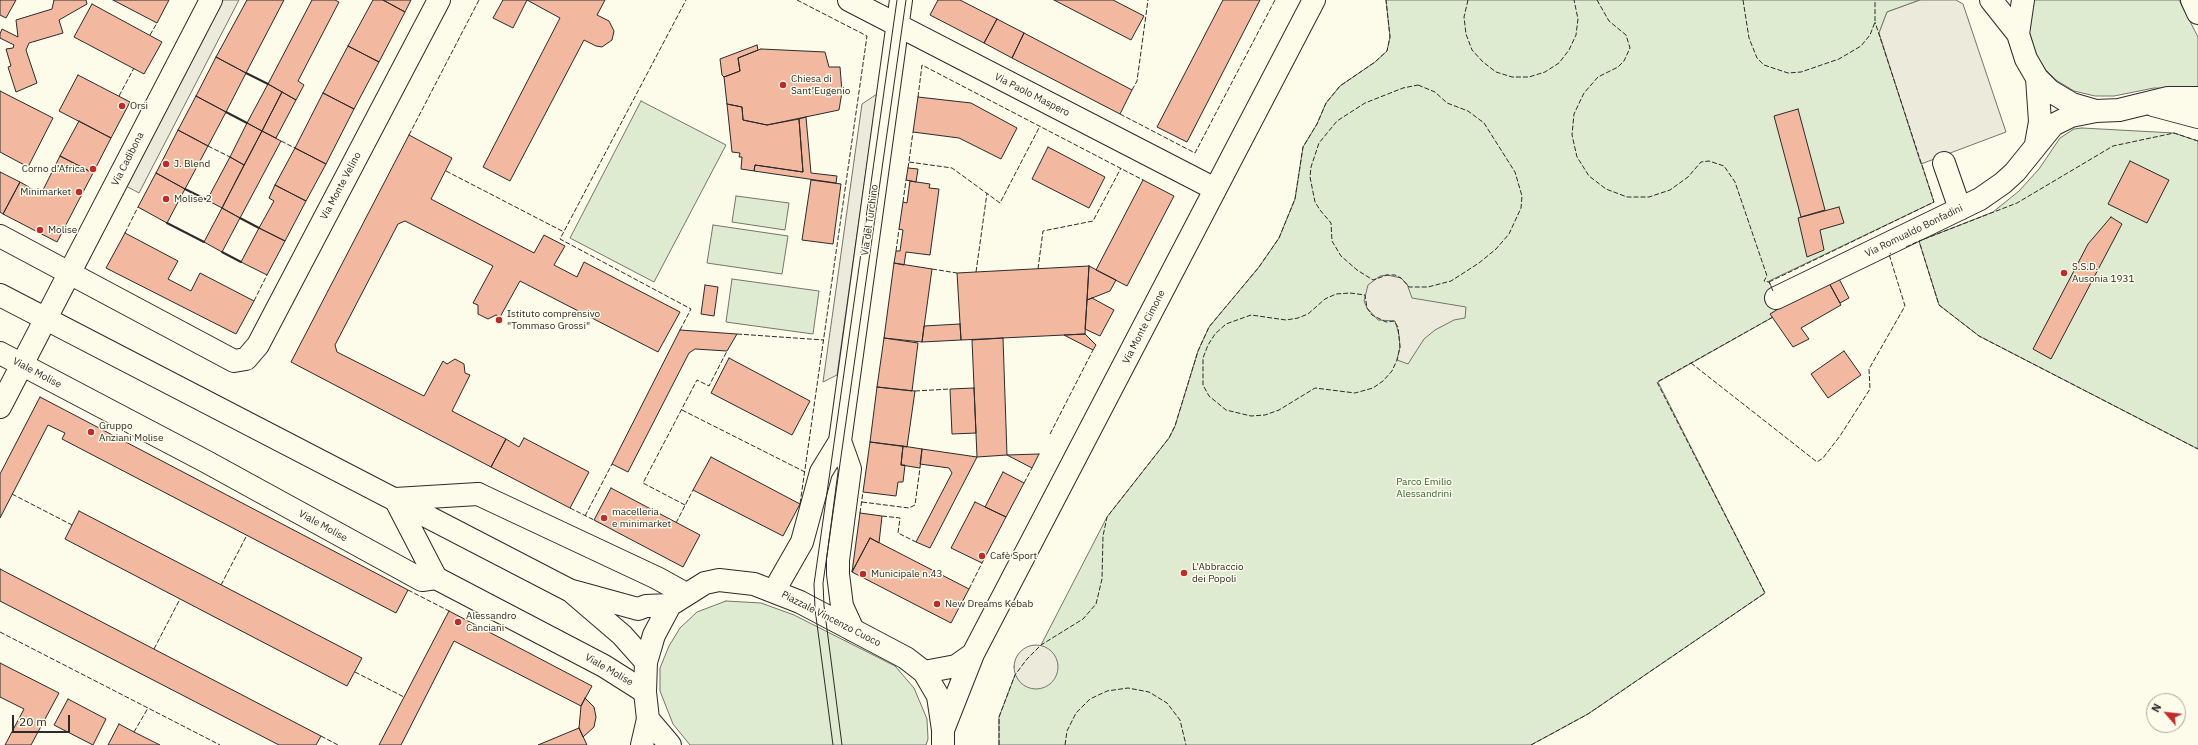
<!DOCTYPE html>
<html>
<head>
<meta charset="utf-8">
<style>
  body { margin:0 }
  #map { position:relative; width:2198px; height:745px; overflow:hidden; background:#fdfbea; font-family:"IBM Plex Sans",sans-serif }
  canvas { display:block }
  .north { position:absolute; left:2146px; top:693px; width:40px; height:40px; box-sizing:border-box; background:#fdfbea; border:1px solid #a9a89e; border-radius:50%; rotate:298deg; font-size:11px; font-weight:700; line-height:16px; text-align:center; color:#2b2b2b }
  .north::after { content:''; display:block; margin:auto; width:14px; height:18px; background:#c62828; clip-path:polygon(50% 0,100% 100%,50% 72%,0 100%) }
  .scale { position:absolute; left:12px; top:715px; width:58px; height:18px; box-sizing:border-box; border:2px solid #2b2b2b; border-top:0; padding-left:5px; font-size:12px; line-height:14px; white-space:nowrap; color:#2b2b2b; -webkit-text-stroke:3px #fdfbea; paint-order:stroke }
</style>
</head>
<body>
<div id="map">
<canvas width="2198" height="745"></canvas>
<div class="north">N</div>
<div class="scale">20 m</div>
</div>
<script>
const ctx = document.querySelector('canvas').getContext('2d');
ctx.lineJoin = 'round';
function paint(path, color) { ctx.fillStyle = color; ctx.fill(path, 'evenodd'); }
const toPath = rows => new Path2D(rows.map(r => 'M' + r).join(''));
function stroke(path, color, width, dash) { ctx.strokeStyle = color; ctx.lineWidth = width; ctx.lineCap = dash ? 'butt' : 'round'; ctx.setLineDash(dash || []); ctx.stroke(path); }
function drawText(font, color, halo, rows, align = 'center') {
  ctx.font = font + ' "IBM Plex Sans",sans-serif'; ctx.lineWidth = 3; ctx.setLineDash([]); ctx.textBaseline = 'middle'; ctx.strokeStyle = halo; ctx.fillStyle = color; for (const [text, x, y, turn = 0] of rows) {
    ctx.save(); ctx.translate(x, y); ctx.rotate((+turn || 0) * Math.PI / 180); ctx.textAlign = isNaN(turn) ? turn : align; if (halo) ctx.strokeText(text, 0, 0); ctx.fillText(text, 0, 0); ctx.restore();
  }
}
const green = toPath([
  [1386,0,1920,0,1887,12,1879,33,1934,202,1769,281,1780,308,1773,317,1658,382,1765,593,1588,714,1531,745,999,745,999,717,1015,675,1027,659,1041,645,1107,517,1169,438,1175,426,1198,351,1209,327,1259,267,1279,238,1295,199,1303,147,1317,124,1326,103,1340,86,1375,62,1387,51,1390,37,1386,0],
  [2032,0,2179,0,2198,37,2198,89,2154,88,2114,96,2095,96,2074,91,2056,80,2045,69,2035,52,2029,31,2032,0],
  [641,101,726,145,654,282,570,238,641,101],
  [2082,128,2174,133,2198,141,2198,449,1979,336,1939,305,1919,241,1993,212,2019,191,2039,169,2060,138,2074,129,2082,128],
  [736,196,789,203,785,230,732,222,736,196],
  [713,225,788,236,782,274,707,263,713,225],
  [732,279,819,291,813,334,726,322,732,279],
  [726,601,761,603,794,615,895,666,914,688,927,719,928,739,926,745,690,745,673,724,660,691,660,668,669,646,680,628,697,612,726,601]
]);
const parking = toPath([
  [223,0,239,0,139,193,126,186,223,0],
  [1920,0,1956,0,1963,4,2006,132,1921,164,1879,33,1887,12,1920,0],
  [877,94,837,375,823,382,862,104,877,94],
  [1387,275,1401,278,1407,284,1412,298,1466,307,1465,318,1454,320,1435,330,1424,339,1408,364,1397,360,1400,347,1399,335,1395,321,1378,320,1367,308,1364,301,1368,285,1380,276,1387,275],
  '1014 667a22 22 0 1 1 44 0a22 22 0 1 1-44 0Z'
]);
const building = toPath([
  [0,0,16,0,6,18,0,15,0,0],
  [54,0,86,0,87,4,59,20,63,33,29,43,26,50,37,83,16,92,8,67,11,66,6,49,13,48,14,45,0,38,0,34,2,29,18,37,16,20,52,9,54,0],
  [113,0,169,0,157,23,113,0],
  [247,0,284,0,246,73,216,57,247,0],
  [312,0,335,0,339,2,298,81,304,85,296,100,268,84,312,0],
  [373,0,383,0,405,12,379,62,348,46,373,0],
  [383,0,411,0,405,12,383,0],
  [503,0,605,0,597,15,609,21,614,31,612,40,602,47,596,46,584,40,510,181,483,167,560,18,527,0,513,28,493,18,503,0],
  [938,0,960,0,997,19,984,43,930,15,938,0],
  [1054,0,1113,0,1144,16,1131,40,1054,0],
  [1223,0,1260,0,1187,142,1157,127,1223,0],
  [92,4,162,42,144,74,74,37,92,4],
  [997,19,1024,33,1012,58,984,43,997,19],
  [1024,33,1132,90,1120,114,1012,58,1024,33],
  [757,45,758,50,738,58,740,71,724,77,722,75,720,59,757,45],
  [348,46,379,62,354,109,323,93,348,46],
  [761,49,825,52,829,67,840,67,842,92,839,110,767,125,743,120,742,107,727,104,724,77,740,71,738,58,761,49],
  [216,57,246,73,226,112,196,96,216,57],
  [78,75,130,102,111,138,59,111,78,75],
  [268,84,282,92,262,131,247,123,268,84],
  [0,91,53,118,28,167,0,152,0,91],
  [282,92,296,100,276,138,262,131,282,92],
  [323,93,354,109,326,164,295,148,323,93],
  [196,96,226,112,208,146,178,130,196,96],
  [918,97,971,103,1017,128,1001,159,959,138,913,132,918,97],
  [727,104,742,107,743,120,767,125,799,119,803,172,755,165,754,171,741,169,742,157,739,157,740,153,732,152,727,104],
  [1798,109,1825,210,1801,217,1774,116,1798,109],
  [806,117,811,173,837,176,836,183,754,171,755,165,803,172,799,119,806,117],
  [79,121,111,138,93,173,60,156,79,121],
  [247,123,262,131,244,165,230,157,247,123],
  [178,130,208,146,185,189,156,173,178,130],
  [262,131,281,141,240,218,222,208,262,131],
  [409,135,452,158,431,199,534,253,544,235,565,246,554,265,577,277,584,262,680,312,658,352,520,281,500,317,496,315,488,319,478,314,478,305,473,303,493,266,405,221,398,224,335,345,337,352,424,396,443,361,447,364,455,359,464,364,465,373,470,375,452,411,506,439,491,467,291,362,409,135],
  [1048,147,1105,177,1089,208,1032,179,1048,147],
  [295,148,326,164,306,201,275,185,295,148],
  [60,156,93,173,57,242,3,214,20,182,41,194,60,156],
  [230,157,244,165,222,208,207,200,230,157],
  [2130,161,2169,180,2147,223,2108,204,2130,161],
  [908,168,918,169,916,182,906,180,908,168],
  [0,172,20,182,3,214,0,212,0,172],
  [156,173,185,189,167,223,138,207,156,173],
  [811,180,841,184,833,244,802,240,811,180],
  [1143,180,1174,196,1127,286,1096,270,1143,180],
  [910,181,930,184,929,188,939,189,930,255,906,252,904,265,894,263,896,251,900,251,903,230,899,229,903,202,907,203,910,181],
  [275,185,306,201,285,241,259,228,274,201,269,198,275,185],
  [1839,207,1844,223,1820,230,1824,250,1807,257,1798,218,1839,207],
  [222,208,240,218,222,252,204,242,222,208],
  [2111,217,2122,224,2051,359,2033,349,2088,244,2111,217],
  [259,228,285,241,267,275,241,262,259,228],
  [125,233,178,261,168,279,191,291,200,273,254,301,236,334,106,268,125,233],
  [894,263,932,269,922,342,884,338,894,263],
  [1089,266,1085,334,961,340,957,273,1089,266],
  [1089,266,1116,280,1110,291,1087,300,1089,266],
  [1838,277,1849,298,1840,303,1828,281,1838,277],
  [1828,281,1841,305,1801,328,1809,339,1793,347,1770,314,1799,296,1828,281],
  [705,285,718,287,714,316,701,314,705,285],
  [1092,298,1114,310,1100,336,1085,329,1087,300,1092,298],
  [960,324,961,340,922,342,924,326,960,324],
  [680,330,737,334,727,351,695,349,689,353,628,472,612,464,680,330],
  [1085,334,1096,345,1093,350,1064,335,1085,334],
  [884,338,918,343,912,391,877,387,884,338],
  [1003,338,1007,455,977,457,972,340,1003,338],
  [1844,351,1861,375,1828,398,1811,374,1844,351],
  [729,358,810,401,792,435,711,393,729,358],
  [877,387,915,391,907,447,870,442,877,387],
  [974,388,976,433,952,434,950,389,974,388],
  [40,397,408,590,396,613,62,439,65,433,48,425,0,518,0,474,40,397],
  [524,438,589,472,570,508,491,467,506,439,519,447,524,438],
  [870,442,903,446,901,465,905,465,903,482,898,482,896,496,863,492,870,442],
  [903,446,922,449,920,468,901,465,903,446],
  [922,449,977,457,930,548,916,542,952,473,949,468,920,464,922,449],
  [1039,454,1032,468,1007,455,1039,454],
  [711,457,800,504,783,536,693,490,711,457],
  [1003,472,1024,483,1006,517,985,507,1003,472],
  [611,488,700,535,683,567,594,520,611,488],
  [975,502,1006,517,982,563,951,548,975,502],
  [79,511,362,658,347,686,65,539,79,511],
  [860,513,882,516,879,543,870,538,852,572,860,513],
  [870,538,969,589,951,623,852,572,870,538],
  [0,569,321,736,316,745,279,745,0,601,0,569],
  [449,611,592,686,581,706,454,641,401,745,379,745,449,611],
  [0,663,59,693,31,745,5,745,24,709,0,697,0,663],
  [585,698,594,707,596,717,594,727,583,737,579,728,581,706,585,698],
  [68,699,106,719,93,745,54,725,68,699],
  [119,724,134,732,160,745,108,745,119,724],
  [579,728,587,745,538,745,579,728]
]);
const minor = toPath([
  [849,0,1215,189],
  [1991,0,2018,34,2026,59,2037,78,2050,91,2072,104,2096,111,2119,110,2168,98,2198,98],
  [2192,0,2198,13],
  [2018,34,2023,0],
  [2153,105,2198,117],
  [2036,144,2040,122,2037,78],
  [1944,163,1960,209],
  [0,236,234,361,246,359,258,345,439,0],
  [1776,298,1980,199,2003,183,2015,172,2053,125,2071,116,2096,111],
  [0,353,205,461,422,580,436,578,604,666,645,692],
  [0,407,211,0],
  [840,441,850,469,838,560,838,574,842,606,853,630],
  [478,494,657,578,686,594],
  [774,591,802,542,821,472,840,441,901,0],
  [924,672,956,666,973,654],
  [943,730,973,654,1314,0],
  [642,745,648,719]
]);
const major = toPath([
  [0,295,569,590,638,609,646,606,670,605],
  [395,499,436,578],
  [395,499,478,494],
  [573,593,622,635,646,662],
  [670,745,648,719,645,692,646,662,649,652,654,635,670,605,705,583,719,580,754,584,800,602,906,658,924,672,938,696,943,730,943,745]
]);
const tram = toPath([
  [833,745,815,609,814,584,897,0],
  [842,745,824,606,823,583,906,0]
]);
const fence = toPath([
  [797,0,867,36,800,504],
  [1468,0,1464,17,1466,34,1472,50,1483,62,1496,72,1512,77,1529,77,1545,72,1559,63,1569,50,1576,35,1578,19,1574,0],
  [1597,0,1609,21,1626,35,1630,48,1624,61,1618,67,1598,77,1584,93,1574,114,1572,135,1577,157,1589,176,1606,189,1627,197,1649,197,1670,190,1688,177,1701,162,1709,161,1724,166,1735,182,1767,276,1764,281,1769,282,1773,291],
  [1743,0,1749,38,1757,58,1764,65,1788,73,1801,72,1839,59,1861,46,1870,35,1875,22,1875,0],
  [150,35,157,23],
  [1418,85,1435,92,1447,103,1468,111,1484,123,1515,172,1522,196,1521,208,1509,234,1496,249,1479,263,1451,281,1428,287,1409,287,1401,278,1395,275,1387,275,1373,280,1357,270,1341,256,1332,241,1331,223,1320,210,1315,202,1310,177,1311,167,1319,143,1337,121,1365,103,1403,88,1418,85],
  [1132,90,1137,81,1148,0],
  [119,96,134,68],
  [918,97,922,65,1143,180],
  [1120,114,1195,153,1275,0],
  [409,135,479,0],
  [281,141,295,148],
  [2198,141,2174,133,2113,146,2017,203,1919,241,1939,305,1979,336,2198,449],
  [208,146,230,157],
  [909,162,952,168,1000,203,1040,126],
  [908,168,913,132],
  [446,171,564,232],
  [903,202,906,180],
  [125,233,138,207],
  [1906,247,1919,241],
  [896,251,899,229],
  [932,269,957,273],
  [1038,269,1043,231,1093,221,1121,168],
  [976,272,987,193],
  [1769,282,1934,202,1875,22],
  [1350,293,1365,295,1367,308,1372,315,1386,322,1394,321,1398,327,1400,347,1397,360,1392,371,1383,381,1373,388,1355,393,1315,388,1279,410,1265,415,1251,416,1226,410,1209,396,1203,385,1203,358,1208,345,1215,334,1226,324,1251,315,1286,320,1298,318,1308,314,1325,299,1336,294,1350,293],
  [254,301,267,275],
  [680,330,691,309,560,239,686,0],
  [737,334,824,340],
  [1691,363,1817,462,1823,458,1840,436,1870,389,1869,369,1905,306,1889,254,1891,253],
  [915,391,950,389],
  [682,410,805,472],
  [1050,434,1093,350],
  [1024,483,1032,468],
  [12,494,72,525],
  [862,502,909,508,915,505,920,468],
  [685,505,643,483,697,380,709,386,727,351],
  [570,508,594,520],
  [860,513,863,492],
  [585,516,612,464],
  [882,516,900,518,898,533,916,542],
  [676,523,693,490],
  [221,585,247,535],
  [969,589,982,563],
  [408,590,449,611],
  [0,632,220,745],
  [154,649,180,599],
  [355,672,404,697],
  [134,732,148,708],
  [321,736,338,745],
  [999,745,999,717,1015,675,1027,659,1041,645,1083,619,1096,604,1102,579,1103,536,1107,517,1169,438,1175,426,1198,351,1209,327,1259,267,1279,238,1295,199,1303,147,1317,124,1326,103,1340,86,1375,62,1387,51,1390,37,1386,0],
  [1065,745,1067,731,1076,713,1090,699,1107,691,1128,688,1149,692,1167,703,1180,720,1186,745],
  [1531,745,1588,714,1765,593,1657,382,1773,317]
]);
const wall = toPath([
  [246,73,268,84],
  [226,112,247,123],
  [185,189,207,200],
  [240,218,259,228],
  [167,223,204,242],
  [222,252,241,262]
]);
const markers = [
  [783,85,4,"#c62828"],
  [122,106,4,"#c62828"],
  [166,164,4,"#c62828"],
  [93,169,4,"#c62828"],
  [79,192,4,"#c62828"],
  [166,199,4,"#c62828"],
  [40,230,4,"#c62828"],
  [2064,273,4,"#c62828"],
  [499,320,4,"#c62828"],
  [91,432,4,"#c62828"],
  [604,518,4,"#c62828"],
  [982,556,4,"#c62828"],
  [1184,573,4,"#c62828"],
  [863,574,4,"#c62828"],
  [937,604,4,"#c62828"],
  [458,622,4,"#c62828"]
];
const poiNames = [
  ["Chiesa di",791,79],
  ["Sant’Eugenio",791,91],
  ["Orsi",130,106],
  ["J. Blend",174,164],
  ["Corno d’Africa",85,169,"right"],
  ["Minimarket",71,192,"right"],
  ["Molise 2",174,199],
  ["Molise",48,230],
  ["S.S.D.",2072,267],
  ["Ausonia 1931",2072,279],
  ["Istituto comprensivo",507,314],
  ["\"Tommaso Grossi\"",507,326],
  ["Gruppo",99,426],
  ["Anziani Molise",99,438],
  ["macelleria",612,512],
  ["e minimarket",612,524],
  ["Cafè Sport",990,556],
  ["L’Abbraccio",1192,567],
  ["dei Popoli",1192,579],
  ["Municipale n.43",871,574],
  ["New Dreams Kebab",945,604],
  ["Alessandro",466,616],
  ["Canciani",466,628]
];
const streetNames = [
  ["Via Paolo Maspero",1032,95,27],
  ["Via Cadibona",128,159,-63],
  ["Via Monte Velino",341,186,-62],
  ["Via del Turchino",870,220,-82],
  ["Via Romualdo Bonfadini",1914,231,-26],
  ["Via Monte Cimone",1144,327,-63],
  ["Viale Molise",37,373,28],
  ["Viale Molise",323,526,29],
  ["Piazzale Vincenzo Cuoco",831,619,27],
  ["Viale Molise",609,670,30]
];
const parkNames = [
  ["Parco Emilio",1424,482],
  ["Alessandrini",1424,494]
];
paint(green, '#deebd1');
stroke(green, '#74746e', 1);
paint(parking, '#eceadb');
stroke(parking, '#74746e', 1);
paint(building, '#f2b8a0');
stroke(building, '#2b2b2b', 1);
stroke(minor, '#2b2b2b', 24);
stroke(major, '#2b2b2b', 24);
stroke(minor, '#fdfbea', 22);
stroke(major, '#fdfbea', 22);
stroke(tram, '#2b2b2b', 1);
stroke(fence, '#2b2b2b', 1, [5, 2]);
stroke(wall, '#2b2b2b', 2);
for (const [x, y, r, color] of markers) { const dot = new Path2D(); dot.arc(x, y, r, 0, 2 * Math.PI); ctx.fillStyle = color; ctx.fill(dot); stroke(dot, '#fdfbea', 1.5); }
drawText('10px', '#2b2b2b', '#fdfbea', poiNames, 'left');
drawText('10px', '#2b2b2b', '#fdfbea', streetNames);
drawText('10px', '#34623c', '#fdfbea', parkNames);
</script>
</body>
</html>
